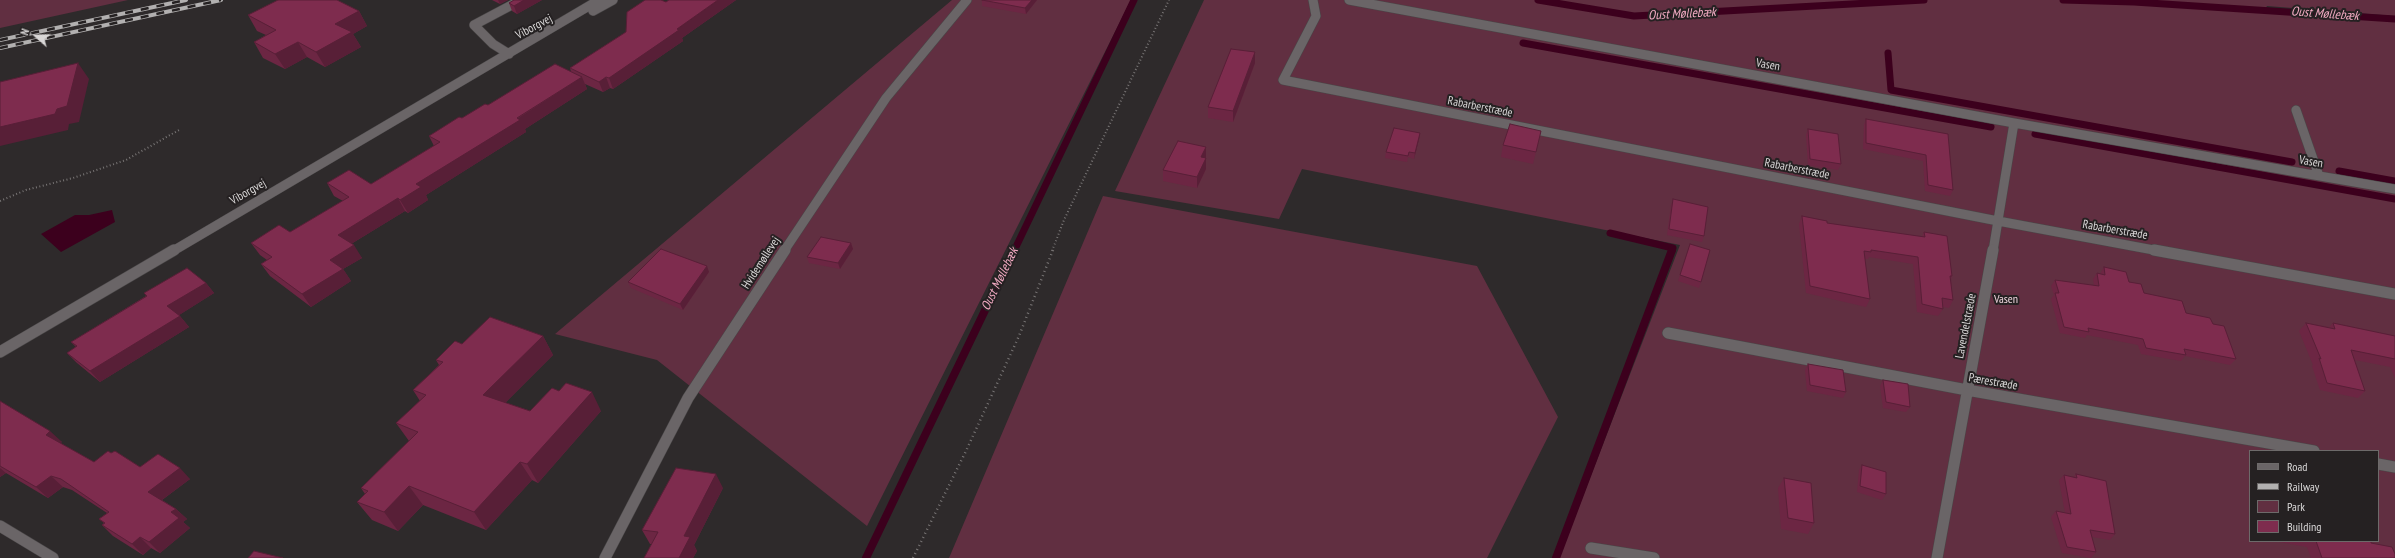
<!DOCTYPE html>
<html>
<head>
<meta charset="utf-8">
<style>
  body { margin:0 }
  #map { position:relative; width:2395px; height:558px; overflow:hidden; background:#2e2a2b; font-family:"PT Sans Narrow",sans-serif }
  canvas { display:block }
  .legend { position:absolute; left:2249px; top:450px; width:130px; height:92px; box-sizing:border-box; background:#252122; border:1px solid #6d6a6a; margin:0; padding:5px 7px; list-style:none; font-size:12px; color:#d9d7d7 }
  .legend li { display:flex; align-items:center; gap:8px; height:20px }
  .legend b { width:20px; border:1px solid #6d6a6a }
  .north { position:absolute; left:16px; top:16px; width:40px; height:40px; -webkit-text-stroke:3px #252122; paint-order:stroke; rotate:290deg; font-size:11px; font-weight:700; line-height:16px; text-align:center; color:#d9d7d7 }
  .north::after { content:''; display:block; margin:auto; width:14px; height:18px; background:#d9d7d7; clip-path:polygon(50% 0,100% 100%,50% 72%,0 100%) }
</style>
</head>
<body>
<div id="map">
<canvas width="2395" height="558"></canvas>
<ul class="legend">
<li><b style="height:5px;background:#6a6567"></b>Road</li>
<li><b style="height:5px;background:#b2b0b0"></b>Railway</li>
<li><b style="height:11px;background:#612f41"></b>Park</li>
<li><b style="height:11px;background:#7e2c4e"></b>Building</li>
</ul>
<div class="north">N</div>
</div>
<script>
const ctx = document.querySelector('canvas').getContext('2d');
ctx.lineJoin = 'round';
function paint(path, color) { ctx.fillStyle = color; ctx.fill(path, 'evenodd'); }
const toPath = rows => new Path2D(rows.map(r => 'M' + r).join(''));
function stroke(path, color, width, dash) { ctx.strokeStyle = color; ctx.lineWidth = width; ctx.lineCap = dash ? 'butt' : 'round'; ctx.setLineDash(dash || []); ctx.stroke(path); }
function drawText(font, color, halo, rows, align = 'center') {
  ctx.font = font + ' "PT Sans Narrow",sans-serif'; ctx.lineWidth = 4; ctx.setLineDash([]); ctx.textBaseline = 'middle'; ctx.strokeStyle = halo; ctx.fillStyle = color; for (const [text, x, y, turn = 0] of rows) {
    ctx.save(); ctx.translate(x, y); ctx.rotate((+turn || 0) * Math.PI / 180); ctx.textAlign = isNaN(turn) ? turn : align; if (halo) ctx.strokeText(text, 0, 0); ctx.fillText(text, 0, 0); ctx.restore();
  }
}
const green = toPath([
  [0,0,128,0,0,28],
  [952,0,1131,0,867,526,657,360,555,334],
  [1204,0,2395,0,2395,16,2267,6,2263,13,2395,21,2395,558,1559,558,1680,245,1302,169,1279,219,1115,191],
  [2250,451,2378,451,2378,541,2250,541],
  [1103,196,1477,266,1558,417,1487,558,949,558]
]);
const water = toPath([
  [112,210,115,222,61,252,41,234,75,215,89,215]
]);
const streamFar1 = toPath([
  [1538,0,1634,16,1924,0],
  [2063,0,2134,2,2395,19],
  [1523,43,1991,127],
  [1888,53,1891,90,2292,162],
  [2035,134,2395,199],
  [2339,171,2395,181],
  [1610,233,1673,248,1672,251],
  [1014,251,1134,0]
]);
const stream = toPath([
  [866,558,1014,250],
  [1556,558,1672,250]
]);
const pathFar1 = toPath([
  [0,201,26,190,73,178,126,160,179,130],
  [1052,251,1064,220,1169,0]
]);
const path = toPath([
  [913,558,966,451,1019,336,1053,250]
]);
const minorFar1 = toPath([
  [1313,0,1316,16,1283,80,1998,221,2159,251],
  [1349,0,2014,123,2395,189],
  [593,11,613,0],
  [509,54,493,44,474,25,521,0],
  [2296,110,2319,176],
  [173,251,599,0],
  [784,251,886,98,967,0],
  [1993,251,2014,123]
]);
const minor = toPath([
  [2154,250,2395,294],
  [1668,333,1967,390,2314,451],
  [0,352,174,250],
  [2378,464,2395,467],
  [0,526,53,558],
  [1591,548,1654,558],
  [605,558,688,398,785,250],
  [1937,558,1993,250]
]);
const rail = toPath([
  [0,40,186,0],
  [0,48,221,0]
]);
const wall = toPath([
  [492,0,508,0,500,4],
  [514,0,542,0,517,14,512,11,509,3],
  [669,0,736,0,682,38,683,41,613,89,610,88,603,92,585,84,587,89,525,129,526,132,426,195,428,200,408,213,405,211,351,244,362,258,343,269,351,281,311,307,270,276,261,264,267,260,260,255,251,243,290,232,343,201,334,196,327,183,371,184,434,146,429,136,462,118,488,105,571,72,570,68,626,32],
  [982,0,1037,0,1026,14,982,6],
  [359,11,367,26,353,34,361,47,325,67,307,57,285,69,263,58,254,42,266,35,257,31,248,15],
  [1255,63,1233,122,1208,118,1208,107],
  [1866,119,1948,134,1953,190,1950,196,1925,191,1923,161,1863,149,1864,125],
  [1808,129,1841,164,1838,170,1808,165,1806,135],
  [1541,131,1533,164,1501,157,1503,145],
  [1420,133,1419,139,1414,159,1408,157,1407,162,1385,158,1386,152],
  [1206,147,1206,169,1197,188,1163,181,1163,170],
  [1673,199,1704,236,1702,242,1667,235,1671,205],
  [1802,216,1827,223,1922,237,1924,232,1952,276,1951,280,1953,300,1949,308,1943,307,1943,309,1938,316,1917,312,1913,264,1869,257,1868,259,1865,259,1870,299,1866,307,1806,293,1799,224],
  [851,243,853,249,840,269,809,263,807,257],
  [1690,244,1701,282,1699,288,1678,281],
  [2104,267,2129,282,2144,293,2186,313,2213,324,2236,359,2230,365,2185,356,2181,361,2141,354,2138,345,2087,335,2085,338,2060,333,2051,299,2054,295,2051,286,2055,280,2094,286,2093,279,2097,273,2100,274],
  [709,272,683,310,631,288,628,282],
  [206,283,214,293,179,315,189,327,100,382,77,363,67,353,76,347,71,342,146,296,144,293],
  [2306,323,2329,327,2333,323,2395,336,2395,378,2390,367,2355,360,2365,391,2358,398,2320,390,2312,366,2313,365,2299,331],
  [543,336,553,355,505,403,530,411,601,411,538,483,532,480,486,530,423,505,398,531,372,520,357,502,365,494,361,488,409,441,396,423,420,401,413,390,439,365,436,360,462,344],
  [1808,364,1846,392,1843,398,1807,391,1805,370],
  [1883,380,1910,407,1906,412,1883,408,1880,386],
  [0,401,62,442,60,443,94,462,111,453,140,467,190,479,162,500,176,509,187,519,183,522,190,528,160,553,151,548,143,555,113,536,102,525,104,523,99,519,107,513,72,490,63,487,48,498,6,473,0,477],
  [1862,465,1886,494,1882,500,1857,492,1859,470],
  [2076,474,2115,534,2110,540,2092,537,2096,552,2091,558,2062,553,2051,517,2056,511,2065,513,2059,480,2064,475,2074,477],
  [1784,478,1814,523,1808,534,1781,529,1778,488],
  [723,488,694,545,697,551,693,558,644,558,652,544,650,544,642,530],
  [2279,541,2371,541,2371,543,2395,558,2311,558,2307,547,2279,542]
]);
const shadedWall = toPath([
  [498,0,508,0,500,4],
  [524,0,542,0,517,14,514,6],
  [718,0,736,0,682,38,683,41,613,89,609,78,677,29],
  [1032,0,1037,0,1026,14,1025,8],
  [359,11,367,26,353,34,361,47,325,67,316,52,335,24],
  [298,42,307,57,285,69,275,54],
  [1255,52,1255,63,1233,122,1233,111],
  [78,63,89,79,79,122,69,124,68,130,0,146,0,127,57,109],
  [582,77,587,89,525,129,526,132,426,195,428,200,408,213,400,200,416,184],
  [606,77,610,88,603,92,599,82],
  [1420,133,1419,139,1414,159,1415,153],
  [1206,147,1206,169,1197,188,1197,177,1201,157],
  [398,198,405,211,346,247,338,235],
  [851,243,853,249,840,269,838,263],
  [354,245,362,258,343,269,351,281,311,307,302,294,330,260],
  [707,266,709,272,683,310,680,304],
  [206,283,214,293,176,317,167,306],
  [180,316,189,327,100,382,90,371],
  [543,336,553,355,494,414,483,395],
  [592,392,601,411,538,483,527,464],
  [50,431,62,442,57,446,46,435],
  [520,462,532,480,486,530,474,512],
  [0,468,6,473,0,477],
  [180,468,190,479,159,502,148,492],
  [716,474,723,488,694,545,697,551,693,558,679,558,684,536],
  [51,476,63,487,48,498,36,487],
  [409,486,423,505,398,531,384,512],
  [176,509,187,519,183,522,190,528,160,553,149,542,171,512],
  [140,537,151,548,143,555,132,544]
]);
const building = toPath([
  [278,0,337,0,359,11,335,24,352,32,316,52,298,42,275,54,254,42,276,30,248,15,278,0],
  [514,0,524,0,514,6,509,3,514,0],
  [645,0,661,0,666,2,669,0,718,0,677,29,679,30,609,78,606,77,599,82,570,68,626,32,627,12,645,0],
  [982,0,1032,0,1025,8,982,0],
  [1231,49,1255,52,1233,111,1208,107,1231,49],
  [78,63,67,106,57,109,55,114,0,127,0,82,78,63],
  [555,64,582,77,517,118,520,120,416,184,421,187,400,200,398,198,338,235,354,245,330,260,343,269,302,294,261,264,272,257,251,243,279,225,290,232,349,197,327,183,349,170,371,184,440,142,429,136,459,117,462,118,485,104,488,105,555,64],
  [1866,119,1948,134,1953,190,1928,185,1926,155,1866,143,1866,119],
  [1510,124,1541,131,1536,152,1503,145,1510,124],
  [1394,128,1420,133,1415,153,1409,152,1408,156,1386,152,1394,128],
  [1808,129,1838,134,1841,164,1810,159,1808,129],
  [1178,141,1206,147,1201,157,1206,158,1197,177,1163,170,1178,141],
  [1673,199,1708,207,1704,236,1669,229,1673,199],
  [1802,216,1827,221,1827,223,1925,237,1924,232,1947,236,1952,276,1950,276,1953,300,1942,298,1943,309,1922,304,1918,257,1871,250,1871,252,1864,251,1870,299,1810,286,1802,216],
  [821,237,851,243,838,263,807,257,821,237],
  [1690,244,1710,250,1701,282,1680,275,1690,244],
  [661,249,707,266,680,304,628,282,661,249],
  [2104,267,2126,272,2129,282,2141,284,2144,293,2182,301,2186,313,2210,318,2213,324,2224,326,2236,359,2184,349,2186,355,2146,348,2143,339,2088,328,2089,332,2064,327,2055,293,2059,293,2055,280,2099,286,2097,273,2105,275,2104,267],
  [187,268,206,283,167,306,180,316,90,371,67,353,77,346,71,342,147,296,144,293,187,268],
  [490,317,543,336,483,395,530,411,552,388,559,391,566,383,592,392,527,464,520,462,474,512,409,486,384,512,357,502,368,491,361,488,418,432,396,423,426,395,413,390,443,362,436,360,455,341,462,344,490,317],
  [2306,323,2335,329,2333,323,2395,336,2395,359,2351,350,2365,391,2327,383,2319,358,2321,359,2306,323],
  [1808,364,1843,370,1846,392,1810,385,1808,364],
  [1883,380,1908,384,1910,407,1886,402,1883,380],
  [0,401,50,431,46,435,94,462,108,451,111,453,115,451,140,467,158,454,180,468,148,492,176,509,171,512,179,518,149,542,140,537,132,544,102,525,105,523,99,519,109,512,61,479,51,476,36,487,0,466,0,401],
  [1862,465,1886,472,1886,494,1860,486,1862,465],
  [676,468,716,474,684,536,690,537,679,558,644,558,658,532,642,530,676,468],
  [2076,474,2106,481,2115,534,2090,530,2096,552,2067,547,2056,511,2071,514,2064,475,2077,478,2076,474],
  [1784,478,1811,483,1814,523,1788,518,1784,478],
  [2316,541,2371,541,2371,543,2392,547,2395,554,2395,558,2322,558,2316,541],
  [254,551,283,558,248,558,254,551]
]);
const streetNames = [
  ["Viborgvej",534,27,-28],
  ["Vasen",1768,65,10],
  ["Rabarberstræde",1480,107,11],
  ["Vasen",2311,162,10],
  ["Rabarberstræde",1797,169,11],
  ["Viborgvej",248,192,-30],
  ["Rabarberstræde",2115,230,10],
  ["Hvidemøllevej",761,263,-57],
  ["Lavendelstræde",1966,326,-79],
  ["Pærestræde",1993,382,10]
];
const parkNames = [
  ["Vasen",2006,300]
];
const waterNames = [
  ["Oust Møllebæk",1682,14,-3],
  ["Oust Møllebæk",2325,14,4],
  ["Oust Møllebæk",1000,279,-64]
];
paint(green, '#612f41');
paint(water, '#3c001d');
stroke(streamFar1, '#3c001d', 7);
stroke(stream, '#3c001d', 8);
stroke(minorFar1, '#494647', 10);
stroke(minor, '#494647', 12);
stroke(pathFar1, '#787575', 2, [1, 2.5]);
stroke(path, '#787575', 2.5, [1, 3.5]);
stroke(minorFar1, '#6a6567', 9);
stroke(minor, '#6a6567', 11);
stroke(rail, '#b2b0b0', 4);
stroke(rail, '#252122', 2.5, [8]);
paint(wall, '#6c2643');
paint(shadedWall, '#581f37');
paint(building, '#7e2c4e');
stroke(building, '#581f37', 1);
drawText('12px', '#d9d7d7', '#252122', streetNames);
drawText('12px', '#f0d7df', '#252122', parkNames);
drawText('italic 13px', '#f3abc3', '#252122', waterNames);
</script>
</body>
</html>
